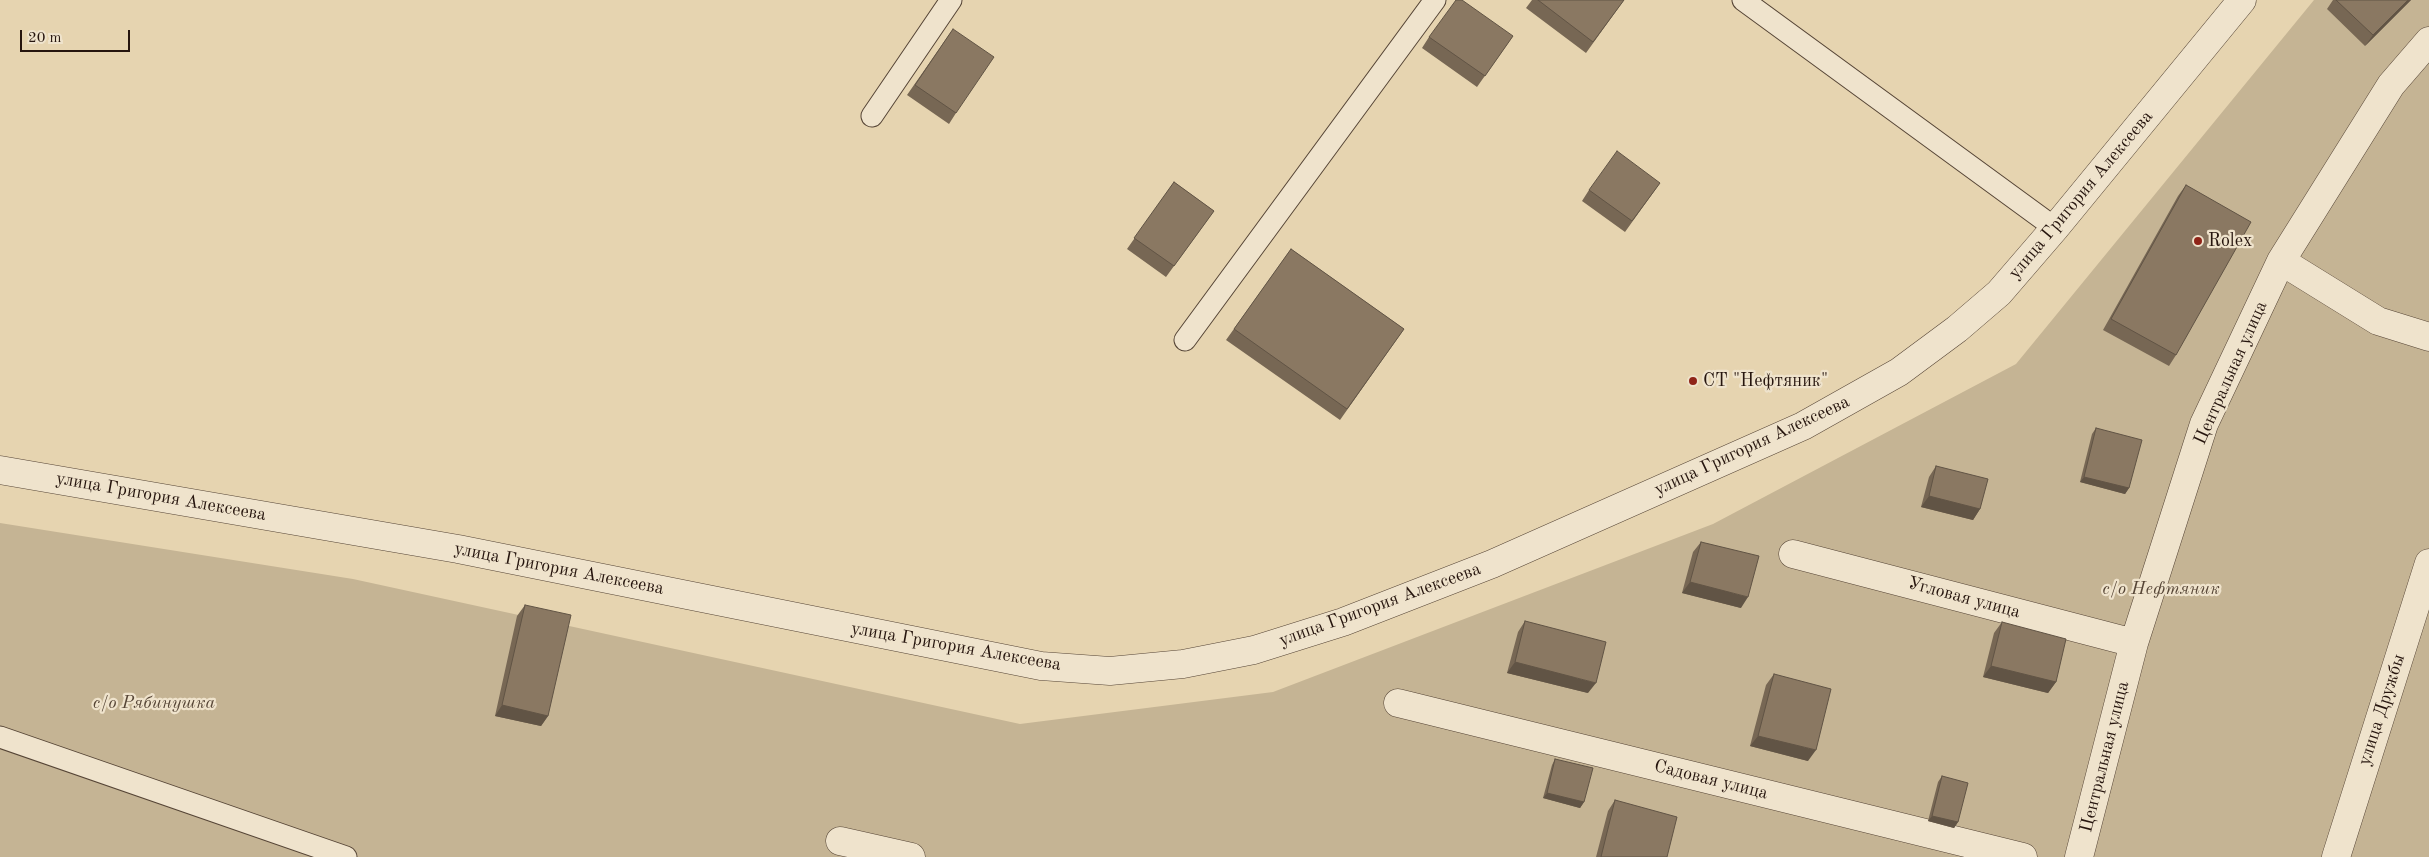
<!DOCTYPE html>
<html>
<head>
<meta charset="utf-8">
<style>
  body { margin:0 }
  #map { position:relative; width:2429px; height:857px; overflow:hidden; background:#e6d4b0; font-family:"Old Standard TT",serif }
  canvas { display:block }
  .scale { position:absolute; left:20px; top:30px; width:110px; height:22px; box-sizing:border-box; border:2px solid #26150e; border-top:0; padding-left:6px; font-size:15px; line-height:18px; white-space:nowrap; color:#26150e; -webkit-text-stroke:4px #efe3cc; paint-order:stroke }
</style>
</head>
<body>
<div id="map">
<canvas width="2429" height="857"></canvas>
<div class="scale">20 m</div>
</div>
<script>
const ctx = document.querySelector('canvas').getContext('2d');
ctx.lineJoin = 'round';
function paint(path, color) { ctx.fillStyle = color; ctx.fill(path, 'evenodd'); }
const toPath = rows => new Path2D(rows.map(r => 'M' + r).join(''));
function stroke(path, color, width, dash) { ctx.strokeStyle = color; ctx.lineWidth = width; ctx.lineCap = dash ? 'butt' : 'round'; ctx.setLineDash(dash || []); ctx.stroke(path); }
function drawText(font, color, halo, rows, align = 'center') {
  ctx.font = font + ' "Old Standard TT",serif'; ctx.lineWidth = 4.5; ctx.setLineDash([]); ctx.textBaseline = 'middle'; ctx.strokeStyle = halo; ctx.fillStyle = color; for (const [text, x, y, turn = 0] of rows) {
    ctx.save(); ctx.translate(x, y); ctx.rotate((+turn || 0) * Math.PI / 180); ctx.textAlign = isNaN(turn) ? turn : align; if (halo) ctx.strokeText(text, 0, 0); ctx.fillText(text, 0, 0); ctx.restore();
  }
}
const green = toPath([
  [2314,0,2429,0,2429,857,0,857,0,523,353,579,1020,724,1273,692,1713,524,2016,364]
]);
const lane = toPath([
  [1743,0,2055,228],
  [872,116,951,0],
  [1185,340,1435,0],
  [0,737,346,857]
]);
const street = toPath([
  [2281,261,2378,321,2429,337],
  [0,470,458,549,1041,666,1110,671,1183,664,1254,650,1343,622,1492,564,1803,426,1899,372,1957,329,1999,293,2055,228,2242,0],
  [1793,554,2134,643],
  [1398,703,2023,857],
  [840,841,911,857],
  [2079,857,2134,643,2204,424,2281,261,2391,85,2429,41],
  [2336,857,2429,563]
]);
const wall = toPath([
  [1532,0,1624,0,1586,53,1526,8],
  [2333,0,2411,0,2365,46,2327,9],
  [953,29,956,113,949,124,907,95],
  [1513,36,1477,87,1422,48,1429,37],
  [1174,182,1214,211,1166,277,1127,249],
  [1660,183,1625,232,1582,201,1589,190],
  [2186,185,2176,355,2169,366,2103,330,2178,196],
  [1291,249,1404,329,1340,420,1226,340],
  [2096,428,2129,488,2125,494,2080,482,2092,434],
  [1936,466,1980,509,1973,520,1921,507,1929,477],
  [1701,542,1741,608,1682,593,1693,552],
  [525,605,548,716,541,726,495,716,517,616],
  [1525,621,1588,693,1507,673,1518,632],
  [2002,622,2056,682,2048,693,1983,677,1994,633],
  [1774,674,1808,761,1750,746,1766,685],
  [1555,759,1584,802,1580,808,1543,798,1552,765],
  [1942,776,1958,822,1954,828,1928,821,1938,782],
  [1615,800,1667,857,1596,857,1608,811]
]);
const shadedWall = toPath([
  [2408,0,2411,0,2365,46,2373,35],
  [2084,477,2129,488,2125,494,2080,482],
  [1929,496,1980,509,1973,520,1921,507],
  [1690,582,1748,597,1741,608,1682,593],
  [1515,662,1596,683,1588,693,1507,673],
  [1991,666,2056,682,2048,693,1983,677],
  [502,705,548,716,541,726,495,716],
  [1758,736,1816,750,1808,761,1750,746],
  [1547,793,1584,802,1580,808,1543,798],
  [1932,816,1958,822,1954,828,1928,821]
]);
const building = toPath([
  [1456,0,1462,0,1513,36,1485,76,1429,37,1456,0],
  [1538,0,1624,0,1593,42,1538,0],
  [2336,0,2408,0,2373,35,2336,0],
  [953,29,994,57,956,113,915,85,953,29],
  [1617,151,1660,183,1632,221,1589,190,1617,151],
  [1174,182,1214,211,1174,266,1134,238,1174,182],
  [2186,185,2251,222,2176,355,2111,319,2186,185],
  [1291,249,1404,329,1347,409,1234,329,1291,249],
  [2096,428,2142,440,2129,488,2084,477,2096,428],
  [1936,466,1988,479,1980,509,1929,496,1936,466],
  [1701,542,1759,556,1748,597,1690,582,1701,542],
  [525,605,571,615,548,716,502,705,525,605],
  [1525,621,1606,642,1596,683,1515,662,1525,621],
  [2002,622,2066,639,2056,682,1991,666,2002,622],
  [1774,674,1831,689,1816,750,1758,736,1774,674],
  [1555,759,1593,768,1584,802,1547,793,1555,759],
  [1942,776,1968,783,1958,822,1932,816,1942,776],
  [1615,800,1677,817,1667,857,1601,857,1615,800]
]);
const markers = [
  [2198,241,5,"#8f2418"],
  [1693,381,5,"#8f2418"]
];
const streetNames = [
  ["улица Григория Алексеева",2081,195,-50],
  ["Центральная улица",2231,373,-66],
  ["улица Григория Алексеева",1752,446,-25],
  ["улица Григория Алексеева",161,497,10],
  ["улица Григория Алексеева",559,569,11],
  ["Угловая улица",1964,598,15],
  ["улица Григория Алексеева",1380,605,-20],
  ["улица Григория Алексеева",956,647,10],
  ["улица Дружбы",2382,710,-72],
  ["Центральная улица",2105,757,-76],
  ["Садовая улица",1711,780,14]
];
const poiNames = [
  ["Rolex",2208,241],
  ["СТ \"Нефтяник\"",1703,381]
];
const parkNames = [
  ["с/о Нефтяник",2161,589],
  ["с/о Рябинушка",154,703]
];
paint(green, '#c5b494');
stroke(lane, '#564536', 23);
stroke(street, '#564536', 29);
stroke(lane, '#efe3cc', 21);
stroke(street, '#efe3cc', 28);
paint(wall, '#776754');
paint(shadedWall, '#615445');
paint(building, '#8a7862');
stroke(building, '#615445', 1);
for (const [x, y, r, color] of markers) { const dot = new Path2D(); dot.arc(x, y, r, 0, 2 * Math.PI); ctx.fillStyle = color; ctx.fill(dot); stroke(dot, '#efe3cc', 2); }
drawText('18px', '#26150e', '#efe3cc', streetNames);
drawText('18px', '#26150e', '#efe3cc', poiNames, 'left');
drawText('italic 18px', '#564536', '#efe3cc', parkNames);
</script>
</body>
</html>
